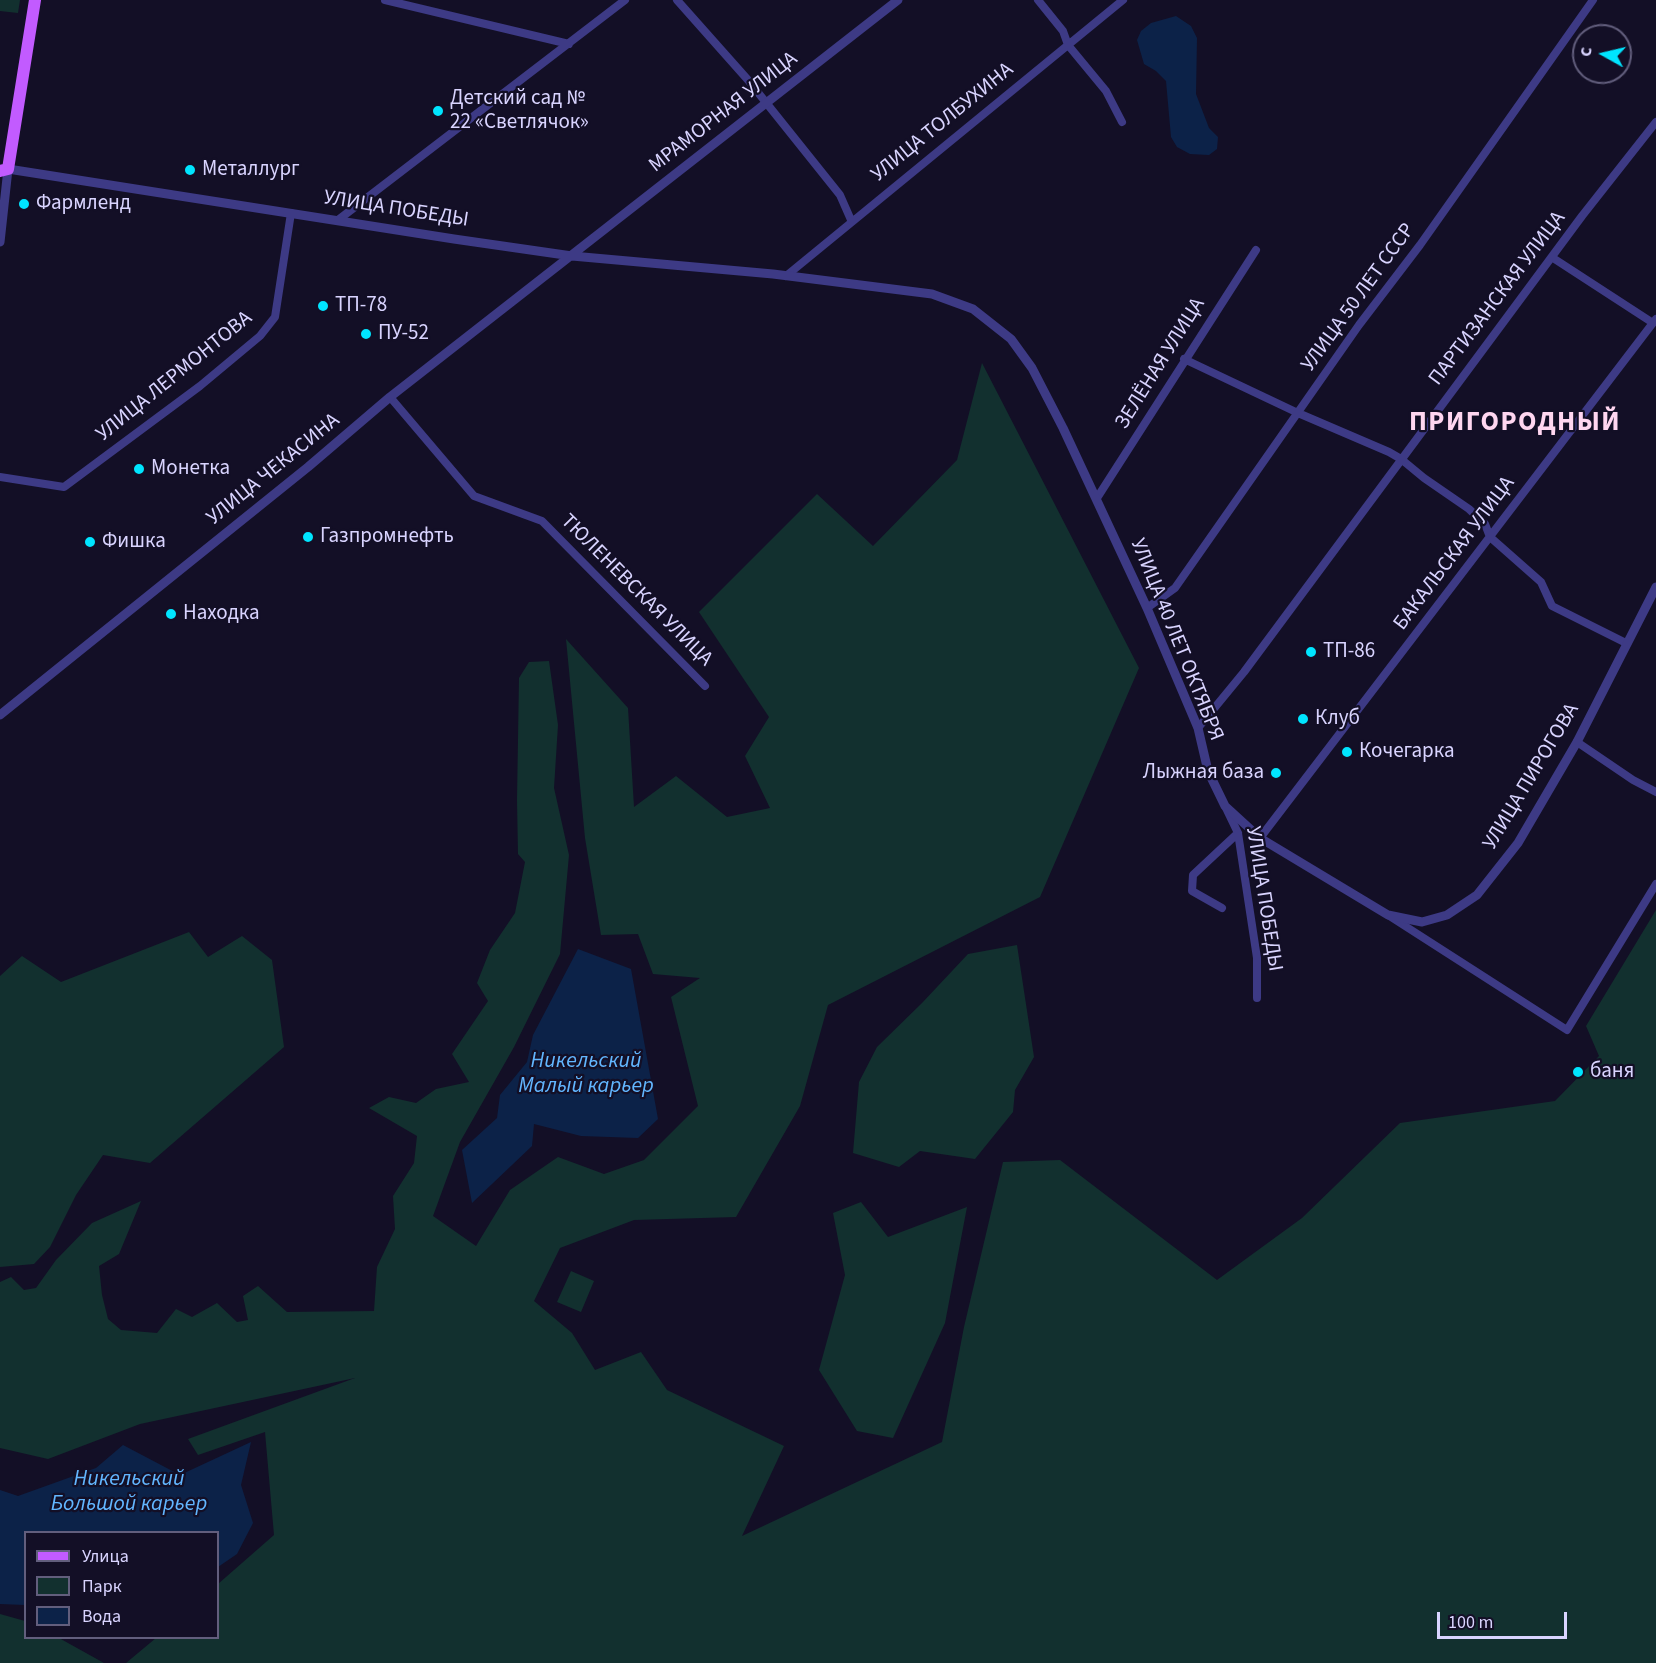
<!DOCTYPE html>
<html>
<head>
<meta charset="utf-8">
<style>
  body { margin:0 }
  #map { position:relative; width:1656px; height:1663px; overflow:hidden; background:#130f26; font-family:"Source Sans 3",sans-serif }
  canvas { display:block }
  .legend { position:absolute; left:24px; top:1531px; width:195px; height:108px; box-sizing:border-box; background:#130f26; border:2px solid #625e7d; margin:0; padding:8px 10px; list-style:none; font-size:18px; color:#d9d4ff }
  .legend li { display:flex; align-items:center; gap:12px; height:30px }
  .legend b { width:30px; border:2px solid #625e7d }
  .north { position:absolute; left:1572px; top:24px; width:60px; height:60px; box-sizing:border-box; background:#130f26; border:2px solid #625e7d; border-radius:50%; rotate:278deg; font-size:16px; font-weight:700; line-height:24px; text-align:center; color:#d9d4ff }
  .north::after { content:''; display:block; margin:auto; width:21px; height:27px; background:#00e5ff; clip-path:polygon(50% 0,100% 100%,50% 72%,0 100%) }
  .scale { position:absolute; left:1437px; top:1612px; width:130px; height:27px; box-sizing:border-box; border:3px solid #d9d4ff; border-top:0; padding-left:8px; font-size:18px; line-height:21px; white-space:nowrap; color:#d9d4ff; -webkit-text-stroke:4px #130f26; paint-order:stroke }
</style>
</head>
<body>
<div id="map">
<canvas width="1656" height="1663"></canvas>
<ul class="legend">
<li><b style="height:8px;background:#c25bff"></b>Улица</li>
<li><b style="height:16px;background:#12302f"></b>Парк</li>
<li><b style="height:16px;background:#0c2248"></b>Вода</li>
</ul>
<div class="north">С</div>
<div class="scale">100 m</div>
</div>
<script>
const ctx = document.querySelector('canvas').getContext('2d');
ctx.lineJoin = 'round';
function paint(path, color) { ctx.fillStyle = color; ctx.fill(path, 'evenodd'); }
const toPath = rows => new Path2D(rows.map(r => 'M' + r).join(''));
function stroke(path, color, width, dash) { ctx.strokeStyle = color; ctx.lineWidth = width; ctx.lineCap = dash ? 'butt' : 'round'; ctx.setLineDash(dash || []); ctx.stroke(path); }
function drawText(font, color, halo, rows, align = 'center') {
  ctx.font = font + ' "Source Sans 3",sans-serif'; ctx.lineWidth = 4.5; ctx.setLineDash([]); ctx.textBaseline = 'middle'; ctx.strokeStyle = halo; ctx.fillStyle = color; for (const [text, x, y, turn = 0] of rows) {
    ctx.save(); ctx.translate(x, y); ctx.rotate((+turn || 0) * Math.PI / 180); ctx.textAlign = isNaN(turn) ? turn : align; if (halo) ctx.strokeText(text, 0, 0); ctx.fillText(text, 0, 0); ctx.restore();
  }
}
const green = toPath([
  [0,0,20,0,18,13,0,11],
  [982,363,1139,668,1040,897,828,1005,800,1106,736,1217,634,1220,560,1248,534,1301,572,1333,595,1370,641,1352,667,1390,784,1446,742,1536,942,1442,964,1327,1003,1162,1060,1160,1217,1280,1302,1218,1400,1123,1555,1101,1599,1056,1586,1026,1656,910,1656,1663,126,1663,156,1638,218,1638,218,1584,274,1535,265,1432,198,1455,188,1439,355,1378,140,1424,48,1459,0,1448,0,1282,11,1277,24,1290,36,1288,56,1260,92,1223,141,1201,119,1254,99,1266,102,1295,108,1319,121,1330,157,1333,176,1309,192,1317,217,1303,237,1322,248,1320,243,1296,258,1286,287,1312,374,1311,377,1267,395,1229,393,1196,414,1163,417,1136,369,1108,389,1097,416,1103,436,1089,469,1082,452,1054,488,1001,477,983,490,950,515,913,525,862,518,854,517,800,519,678,529,662,549,661,558,725,554,788,569,855,560,954,514,1047,460,1142,433,1216,476,1246,510,1190,558,1157,604,1174,644,1160,698,1106,671,997,700,978,653,974,638,934,601,935,585,838,566,639,628,708,634,807,676,776,727,817,770,808,745,756,769,717,699,612,817,494,873,546,957,460],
  [189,932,208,957,242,936,272,960,284,1047,150,1163,103,1155,76,1195,50,1247,34,1264,0,1267,0,976,22,956,61,982],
  [1017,945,1034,1057,1015,1090,1013,1112,975,1159,920,1151,899,1167,853,1153,859,1082,877,1047,922,1003,968,954],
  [861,1202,888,1237,967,1207,945,1323,893,1438,857,1431,819,1370,845,1275,833,1213],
  [571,1271,594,1281,581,1312,557,1302],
  [0,1614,25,1621,26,1638,59,1638,104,1663,0,1663]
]);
const water = toPath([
  [1176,16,1191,26,1197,38,1196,94,1209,128,1218,137,1217,149,1209,155,1190,154,1177,147,1171,137,1166,81,1156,71,1144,64,1137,40,1141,31,1151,23],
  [578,949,631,969,658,1119,638,1138,581,1136,534,1124,532,1146,472,1203,462,1150,497,1118,500,1095,527,1062,533,1035],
  [251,1442,241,1485,253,1523,237,1554,218,1567,218,1532,26,1532,25,1605,0,1604,0,1490,18,1496,96,1468,123,1445,180,1475]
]);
const minor = toPath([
  [385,0,569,44],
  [677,0,748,80,840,195,851,220],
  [1038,0,1063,31,1068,45,1106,91,1122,122],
  [338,220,625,0],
  [1553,258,1653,323],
  [786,276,1123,0],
  [1184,359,1298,413,1389,452,1401,459,1424,478,1469,509,1485,524,1490,537,1541,582,1552,606,1626,643],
  [390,397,474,496,542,521,705,686],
  [0,477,64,487,200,386,260,336,275,317,291,213],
  [1097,498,1256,250],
  [1147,608,1175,588,1359,325,1420,245,1593,0],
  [1198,728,1244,672,1582,216,1656,122],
  [1577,742,1633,780,1656,792],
  [1226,808,1238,833,1257,958,1257,998],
  [1260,838,1656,319],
  [1222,908,1192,891,1193,875,1238,833],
  [1391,917,1567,1030,1656,884]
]);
const tertiary = toPath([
  [0,242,8,169,454,239,572,256,773,274,932,294,973,309,1011,339,1032,368,1063,428,1147,608,1198,728,1208,771,1225,806,1260,838,1388,915,1422,922,1447,915,1477,895,1518,843,1577,742,1656,587],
  [0,715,308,467,390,397,898,0]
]);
const primary = toPath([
  [0,171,8,169,35,0]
]);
const markers = [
  [438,111,6,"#00e5ff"],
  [190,170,6,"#00e5ff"],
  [24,204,6,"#00e5ff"],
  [323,306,6,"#00e5ff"],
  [366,334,6,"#00e5ff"],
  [139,469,6,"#00e5ff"],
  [308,537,6,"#00e5ff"],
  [90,542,6,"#00e5ff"],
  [171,614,6,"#00e5ff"],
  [1311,652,6,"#00e5ff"],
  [1303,719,6,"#00e5ff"],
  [1347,752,6,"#00e5ff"],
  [1276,773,6,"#00e5ff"],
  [1578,1072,6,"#00e5ff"]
];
const poiNames = [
  ["Детский сад №",450,99],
  ["22 «Светлячок»",450,123],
  ["Металлург",202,170],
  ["Фармленд",36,204],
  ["ТП-78",335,306],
  ["ПУ-52",378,334],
  ["Монетка",151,469],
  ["Газпромнефть",320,537],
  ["Фишка",102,542],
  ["Находка",183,614],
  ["ТП-86",1323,652],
  ["Клуб",1315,719],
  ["Кочегарка",1359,752],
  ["Лыжная база",1264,773,"right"],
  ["баня",1590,1072]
];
const streetNames = [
  ["МРАМОРНАЯ УЛИЦА",724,113,-38],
  ["УЛИЦА ТОЛБУХИНА",943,123,-39],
  ["УЛИЦА ПОБЕДЫ",396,210,9],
  ["УЛИЦА 50 ЛЕТ СССР",1359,298,-54],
  ["ПАРТИЗАНСКАЯ УЛИЦА",1498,299,-53],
  ["ЗЕЛЁНАЯ УЛИЦА",1161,364,-58],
  ["УЛИЦА ЛЕРМОНТОВА",175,377,-39],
  ["УЛИЦА ЧЕКАСИНА",274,470,-39],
  ["БАКАЛЬСКАЯ УЛИЦА",1455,554,-53],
  ["ТЮЛЕНЕВСКАЯ УЛИЦА",636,591,45],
  ["УЛИЦА 40 ЛЕТ ОКТЯБРЯ",1176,640,68],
  ["УЛИЦА ПИРОГОВА",1532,777,-59],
  ["УЛИЦА ПОБЕДЫ",1263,899,81]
];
const waterNames = [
  ["Никельский",586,1062],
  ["Малый карьер",586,1087],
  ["Никельский",129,1480],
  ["Большой карьер",129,1505]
];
const districtNames = [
  ["ПРИГОРОДНЫЙ",1515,424]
];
paint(green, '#12302f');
paint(water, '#0c2248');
stroke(minor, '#3d3a85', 8);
stroke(tertiary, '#3d3a85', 9);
stroke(primary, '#c25bff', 12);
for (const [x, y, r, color] of markers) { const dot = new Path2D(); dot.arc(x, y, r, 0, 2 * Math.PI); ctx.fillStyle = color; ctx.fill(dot); stroke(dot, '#130f26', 2); }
drawText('21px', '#d9d4ff', '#130f26', poiNames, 'left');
drawText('21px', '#d9d4ff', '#130f26', streetNames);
drawText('italic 22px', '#62b6ff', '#130f26', waterNames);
ctx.letterSpacing = '1.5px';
drawText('bold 27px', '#ffd6f0', '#130f26', districtNames);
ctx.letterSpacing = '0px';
</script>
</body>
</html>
